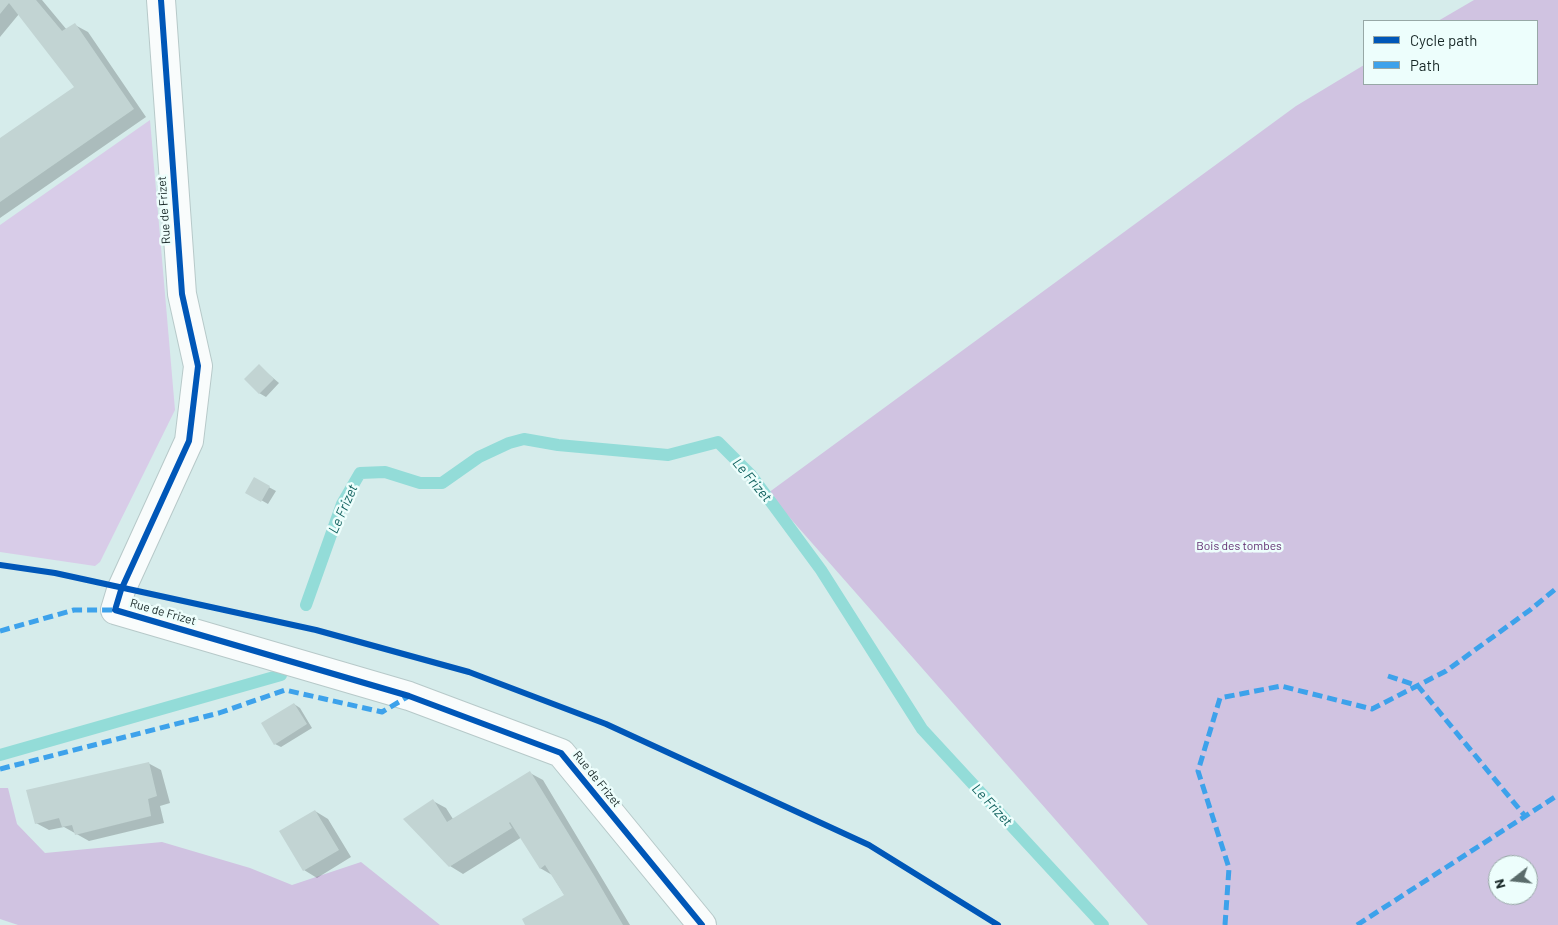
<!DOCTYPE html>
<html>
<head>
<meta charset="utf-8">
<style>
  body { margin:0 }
  #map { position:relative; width:1558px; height:925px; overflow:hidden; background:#d6eceb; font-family:Barlow,sans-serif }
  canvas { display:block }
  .legend { position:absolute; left:1363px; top:20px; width:175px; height:65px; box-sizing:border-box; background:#edfefc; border:1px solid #97a8a6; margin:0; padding:6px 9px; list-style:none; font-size:15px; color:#172726 }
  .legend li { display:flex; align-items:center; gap:10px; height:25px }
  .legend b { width:25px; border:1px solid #97a8a6 }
  .north { position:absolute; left:1488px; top:855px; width:50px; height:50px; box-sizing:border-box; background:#edfefc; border:1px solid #97a8a6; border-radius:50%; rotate:254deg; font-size:14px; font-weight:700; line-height:20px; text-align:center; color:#172726 }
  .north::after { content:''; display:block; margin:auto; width:18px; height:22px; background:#5a6c6b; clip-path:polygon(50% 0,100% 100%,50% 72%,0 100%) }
</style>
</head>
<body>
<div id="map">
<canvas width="1558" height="925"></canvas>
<ul class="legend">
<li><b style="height:6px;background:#0057b8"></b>Cycle path</li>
<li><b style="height:6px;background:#3da2eb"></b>Path</li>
</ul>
<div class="north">N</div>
</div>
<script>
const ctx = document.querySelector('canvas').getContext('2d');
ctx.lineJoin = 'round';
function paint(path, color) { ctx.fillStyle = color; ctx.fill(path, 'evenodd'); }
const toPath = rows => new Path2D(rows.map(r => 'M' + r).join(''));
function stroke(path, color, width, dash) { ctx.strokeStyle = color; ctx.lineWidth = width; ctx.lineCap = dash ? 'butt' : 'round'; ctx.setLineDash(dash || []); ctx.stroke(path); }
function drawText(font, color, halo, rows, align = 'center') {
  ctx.font = font + ' Barlow,sans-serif'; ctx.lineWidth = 5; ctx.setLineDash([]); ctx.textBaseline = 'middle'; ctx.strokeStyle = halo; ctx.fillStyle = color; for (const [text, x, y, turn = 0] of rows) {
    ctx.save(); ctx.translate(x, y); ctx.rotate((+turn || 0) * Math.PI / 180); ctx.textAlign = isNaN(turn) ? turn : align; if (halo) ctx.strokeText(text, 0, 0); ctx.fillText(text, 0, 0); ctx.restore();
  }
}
const green = toPath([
  [150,120,175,410,100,562,95,566,0,552,0,225]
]);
const forest = toPath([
  [1474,0,1558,0,1558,925,1148,925,768,493,1296,106,1364,65,1364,84,1537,84,1537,21,1438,21],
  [1498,865,1528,865,1528,895,1498,895],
  [0,788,8,788,17,824,45,853,162,842,250,868,292,885,361,862,440,925,18,925,0,919]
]);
const shadow = toPath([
  [0,0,42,0,67,30,75,25,88,32,146,117,0,218,0,139,76,88,19,14,0,37],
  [259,366,279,383,266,397,259,393],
  [254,479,276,491,268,504,247,492],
  [294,704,300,708,312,728,281,747,275,744],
  [148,763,161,770,170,803,160,806,164,823,89,841,64,827,49,830,36,823],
  [530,773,543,780,630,925,527,925,565,896,552,875,540,868,522,837,463,874,450,866,433,801,446,808,453,819],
  [315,811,328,819,351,857,317,878,304,870]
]);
const stream = toPath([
  [306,605,342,504,360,473,385,472,420,483,442,483,479,457,509,443,524,439,558,445,668,455,718,442,751,475,821,570,922,729,1103,925],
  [0,755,281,675]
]);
const building = toPath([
  [0,0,36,0,62,31,75,23,134,109,0,202,0,138,74,87,9,3,0,14],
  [259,364,274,379,259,394,244,379],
  [254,477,270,486,261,502,245,493],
  [294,703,307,724,274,745,261,723],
  [149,762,157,796,148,799,151,816,75,835,72,825,62,827,59,818,35,824,26,790],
  [530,771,595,877,623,925,525,925,522,919,564,895,545,865,540,869,510,822,509,823,512,828,449,867,403,819,433,799,447,822],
  [315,810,339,850,303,871,279,831]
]);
const street = toPath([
  [161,0,182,294,198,366,189,441,121,590,115,610,409,696,561,753,702,925]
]);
const quiet = toPath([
  [0,631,74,610,115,610],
  [1388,676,1418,686,1525,816],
  [0,769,219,713,285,690,382,712,409,696],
  [1225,925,1229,868,1198,771,1220,698,1281,686,1372,709,1446,671,1530,610,1558,587],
  [1357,925,1558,795]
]);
const cycleway = toPath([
  [161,0,182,294,198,366,189,441,121,590,115,610,409,696,561,753,702,925],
  [0,565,55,573,316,630,469,672,606,724,869,845,998,925]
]);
const streetNames = [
  ["Rue de Frizet",164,210,-94],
  ["Rue de Frizet",163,612,16],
  ["Rue de Frizet",597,779,51]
];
const parkNames = [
  ["Bois des tombes",1239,546]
];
const waterNames = [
  ["Le Frizet",752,480,50],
  ["Le Frizet",343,509,-66],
  ["Le Frizet",992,805,47]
];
paint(green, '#d8cce8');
paint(forest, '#d0c3e1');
paint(shadow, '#0003');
stroke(stream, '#93dcd8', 12);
paint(building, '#c2d4d3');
stroke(street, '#b7c9c9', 30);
stroke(street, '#f9fcfc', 28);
stroke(quiet, '#3da2eb', 5, [10, 5]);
stroke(cycleway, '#0057b8', 6);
drawText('12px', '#172726', '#edfefc', streetNames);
drawText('12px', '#622e71', '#edfefc', parkNames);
drawText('italic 14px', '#12625f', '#edfefc', waterNames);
</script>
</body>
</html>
